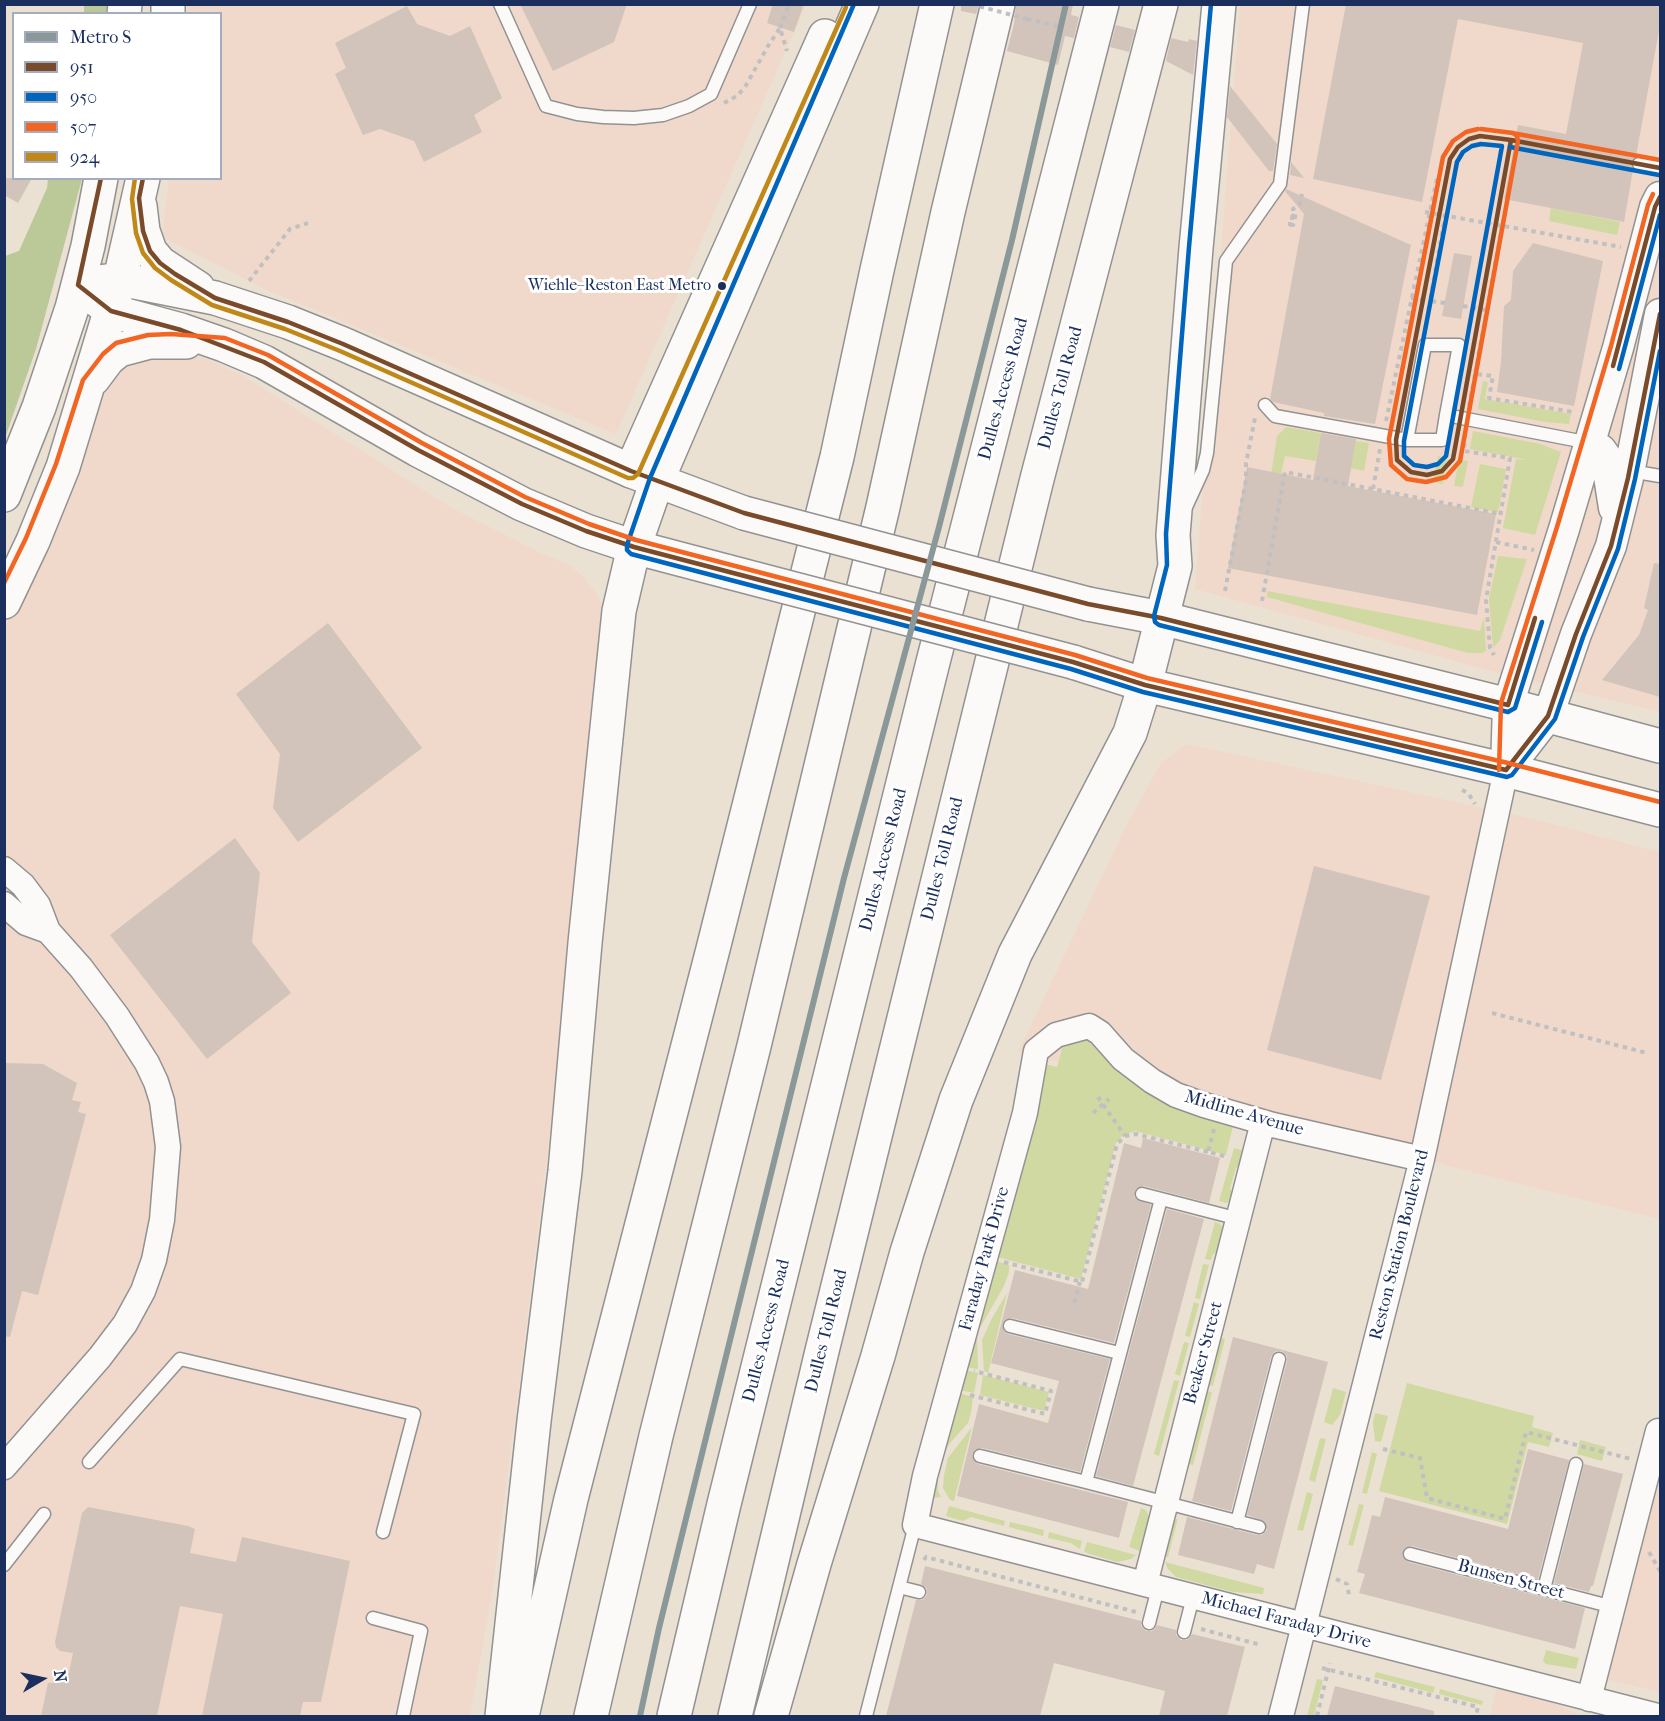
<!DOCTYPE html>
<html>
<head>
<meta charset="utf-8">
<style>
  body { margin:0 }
  #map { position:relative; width:1665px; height:1721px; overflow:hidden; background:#eae1d3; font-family:"IM FELL French Canon",serif }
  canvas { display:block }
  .frame { position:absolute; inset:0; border:6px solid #1b2f5e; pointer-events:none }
  .legend { position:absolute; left:12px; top:12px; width:210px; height:168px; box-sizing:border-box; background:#fff; border:2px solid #a4acbf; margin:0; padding:8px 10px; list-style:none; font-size:18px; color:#1b2f5e }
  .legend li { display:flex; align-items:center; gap:12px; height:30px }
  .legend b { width:30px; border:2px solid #a4acbf }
  .north { position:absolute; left:12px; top:1649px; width:60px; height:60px; -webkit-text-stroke:4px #fff; paint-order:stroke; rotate:81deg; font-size:16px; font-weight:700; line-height:24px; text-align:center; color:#1b2f5e }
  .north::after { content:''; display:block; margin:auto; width:21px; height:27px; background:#1b2f5e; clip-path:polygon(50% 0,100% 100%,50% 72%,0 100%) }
</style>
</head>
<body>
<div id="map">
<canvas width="1665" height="1721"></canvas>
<div class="frame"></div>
<ul class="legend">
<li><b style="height:8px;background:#8b989a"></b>Metro S</li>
<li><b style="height:8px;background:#7a4b2a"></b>951</li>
<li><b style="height:8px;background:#0065bd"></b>950</li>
<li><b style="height:8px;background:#f26522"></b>507</li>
<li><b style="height:8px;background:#c08818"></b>924</li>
</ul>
<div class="north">N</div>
</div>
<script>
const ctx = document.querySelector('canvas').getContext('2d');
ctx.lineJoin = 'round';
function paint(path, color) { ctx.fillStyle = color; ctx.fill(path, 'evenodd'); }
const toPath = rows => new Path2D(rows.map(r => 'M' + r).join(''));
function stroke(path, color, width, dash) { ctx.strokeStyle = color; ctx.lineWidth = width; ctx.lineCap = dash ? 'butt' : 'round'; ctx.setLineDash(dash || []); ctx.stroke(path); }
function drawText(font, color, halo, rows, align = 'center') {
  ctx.font = font + ' "IM FELL French Canon",serif'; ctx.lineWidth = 6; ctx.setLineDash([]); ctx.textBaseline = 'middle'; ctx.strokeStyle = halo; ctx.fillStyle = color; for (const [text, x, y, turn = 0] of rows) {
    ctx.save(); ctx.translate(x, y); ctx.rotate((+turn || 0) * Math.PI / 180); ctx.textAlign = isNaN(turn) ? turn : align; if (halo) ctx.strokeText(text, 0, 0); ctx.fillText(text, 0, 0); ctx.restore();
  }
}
const built = toPath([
  [188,5,806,5,616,434,269,291,162,237,169,179,220,178,220,14,187,13],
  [1240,5,1660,5,1660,712,1491,671,1195,589],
  [166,350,204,358,242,375,452,508,541,553,569,565,583,576,596,593,604,610,590,795,519,1387,492,1593,470,1716,5,1716,4,629,49,538,101,398,113,374,136,354],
  [1187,744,1520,816,1660,852,1660,1219,1422,1159,1018,1052,1126,826,1161,763],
  [1660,1454,1660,1692,1600,1678],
  [1500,1676,1581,1716,1490,1716]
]);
const green = toPath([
  [1551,208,1620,222,1617,235,1549,221],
  [1483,381,1488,382,1485,399,1571,414,1569,424,1545,422,1478,409],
  [1286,427,1321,433,1316,461,1285,456,1280,479,1270,481,1277,436],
  [1473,431,1540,444,1561,452,1535,535,1503,528,1516,459,1528,460,1470,449],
  [1355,441,1369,443,1364,471,1350,468],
  [1438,456,1447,458,1443,484,1433,482],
  [1459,459,1468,461,1463,487,1454,486],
  [1480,464,1506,469,1498,512,1471,507],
  [1498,556,1527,559,1500,640,1493,648,1489,599],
  [1267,591,1480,631,1484,617,1486,651,1482,653,1468,653,1267,597],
  [1075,1040,1085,1040,1097,1048,1116,1068,1155,1097,1168,1104,1233,1126,1226,1155,1135,1131,1122,1136,1116,1143,1081,1279,997,1257,1041,1096,1045,1064,1057,1067,1062,1049,1056,1046],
  [1234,1148,1245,1151,1241,1164,1236,1168,1230,1188,1233,1195,1231,1200,1226,1203,1219,1201],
  [1215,1222,1220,1224,1223,1229,1219,1251,1213,1254,1211,1260,1205,1259],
  [996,1261,1009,1265,1009,1272,1004,1286,977,1333,978,1369,965,1367],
  [1203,1264,1209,1265,1200,1299,1195,1298],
  [1007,1293,988,1373,984,1371,982,1340,992,1318],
  [1194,1302,1199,1304,1190,1337,1185,1336],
  [1220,1338,1225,1339,1213,1386,1208,1385],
  [1184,1342,1189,1343,1180,1376,1175,1374],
  [965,1370,978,1373,974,1393,960,1390],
  [983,1375,1049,1392,1044,1411,980,1395],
  [1174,1380,1179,1381,1159,1456,1154,1454],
  [1407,1383,1534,1416,1532,1427,1553,1433,1549,1447,1528,1442,1507,1524,1379,1491],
  [1333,1388,1346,1392,1340,1415,1332,1425,1324,1422],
  [1206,1391,1212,1392,1193,1465,1187,1464],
  [958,1393,973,1397,971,1413,968,1423,950,1443,943,1455,938,1473,938,1491,941,1497,931,1498],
  [1375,1413,1388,1416,1381,1442,1375,1441,1373,1423],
  [972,1427,954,1501,950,1500,943,1488,944,1475,948,1458],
  [1320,1438,1326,1439,1315,1482,1309,1480],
  [1580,1440,1606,1447,1602,1461,1577,1454],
  [1372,1452,1377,1454,1367,1494,1362,1493],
  [1307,1492,1313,1494,1303,1531,1297,1530],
  [1359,1504,1364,1505,1353,1546,1348,1545],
  [949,1506,1005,1521,1004,1526,971,1517,963,1521,946,1516],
  [1141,1508,1146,1510,1149,1517,1140,1551,1129,1547],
  [1178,1518,1168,1557,1164,1557,1171,1524],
  [1010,1522,1044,1530,1043,1536,1009,1527],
  [1049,1532,1082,1541,1080,1549,1071,1543,1048,1538],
  [1087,1542,1136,1555,1131,1559,1117,1562,1087,1553,1084,1551],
  [1165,1562,1264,1588,1263,1594,1233,1592,1176,1577,1168,1569],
  [1546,1650,1579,1658,1576,1669,1546,1664,1543,1661],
  [1376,1672,1435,1687,1433,1693,1374,1677],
  [1317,1679,1323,1680,1314,1716,1307,1716],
  [1440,1689,1483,1701,1482,1705,1439,1694]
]);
const forest = toPath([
  [84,5,107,5,106,13,84,13],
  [48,179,82,179,36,349,5,438,5,256,19,251,47,188]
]);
const building = toPath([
  [520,4,627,4,614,42,553,71],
  [773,4,804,4,794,32,767,23],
  [961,4,979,4,976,14,961,11],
  [1016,4,1073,4,1071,15,1079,17,1074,38,1065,36,1058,65,1007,51,1014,24],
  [1346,4,1660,4,1660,25,1636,156,1631,163,1633,170,1624,222,1504,199,1518,125,1566,134,1583,43,1458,19,1422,202,1313,179],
  [407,6,417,24,450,36,470,26,502,98,474,115,482,132,424,162,414,141,380,129,363,135,335,74,346,68,335,43],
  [1116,25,1135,30,1129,52,1110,47],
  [1171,38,1188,42,1189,39,1197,41,1193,75,1166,61],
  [1230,86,1277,144,1273,171,1269,171,1227,117],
  [1291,162,1304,178,1290,175],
  [4,178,32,178,18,203,4,195],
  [1286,189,1411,245,1375,424,1324,416,1324,413,1273,402,1270,399,1304,214,1285,191],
  [1533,243,1603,261,1574,406,1497,392,1501,362,1504,306,1511,300,1513,271],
  [1454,253,1472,256,1461,319,1442,316],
  [1321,433,1356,439,1348,486,1496,514,1477,615,1228,568,1247,467,1313,480],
  [1654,563,1660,564,1660,697,1602,680,1639,635,1648,610,1644,608],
  [328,623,422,748,298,842,273,808,280,754,236,694],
  [235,838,260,873,252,942,291,993,207,1059,110,935],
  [1314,866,1430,896,1381,1080,1267,1050],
  [4,1063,43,1064,77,1083,72,1100,81,1102,78,1112,86,1114,38,1295,22,1291,10,1337,4,1336],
  [1143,1138,1220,1158,1209,1203,1144,1186,1136,1189,1134,1196,1136,1199,1151,1205,1114,1343,1012,1318,1005,1320,1002,1325,1004,1331,1008,1334,1110,1359,1080,1472,982,1448,975,1450,972,1455,974,1461,978,1464,1128,1502,1119,1538,957,1496,979,1404,1048,1423,1059,1381,991,1363,1015,1270,1088,1289,1124,1143,1141,1148],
  [1167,1209,1204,1219,1133,1486,1096,1476],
  [1233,1337,1328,1362,1274,1569,1257,1564,1254,1574,1178,1555,1187,1517,1257,1535,1262,1535,1267,1530,1264,1521,1247,1515,1287,1361,1287,1356,1282,1351,1276,1351,1271,1357,1231,1511,1192,1501],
  [1528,1449,1569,1460,1538,1579,1412,1546,1405,1548,1402,1556,1408,1562,1585,1608,1575,1649,1359,1593,1365,1574,1357,1572,1365,1543,1372,1515,1380,1517,1385,1497,1508,1529],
  [1584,1464,1623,1474,1593,1586,1591,1586,1589,1592,1554,1583],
  [88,1507,188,1526,195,1529,190,1553,236,1562,242,1537,350,1561,321,1702,303,1702,300,1716,202,1716,223,1614,180,1606,157,1716,41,1716,48,1683,67,1682,73,1653,60,1651,56,1647,55,1642,82,1513],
  [925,1566,1141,1621,1141,1626,1146,1631,1152,1631,1157,1625,1176,1630,1176,1635,1181,1640,1187,1640,1192,1634,1245,1647,1227,1716,1159,1716,1165,1691,1054,1663,1040,1716,886,1716,916,1600,922,1600,927,1595,927,1589,921,1584],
  [1335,1686,1434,1711,1434,1716,1327,1716]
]);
const path = toPath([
  [1027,19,1058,26],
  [780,28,789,4],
  [724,103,737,96,745,87,768,46,780,28,787,51],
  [1425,212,1621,247],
  [1288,224,1291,224,1294,213,1296,213,1293,225,1291,225,1293,212,1293,209,1300,204,1302,194],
  [1502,226,1475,374,1493,376,1489,398,1573,412],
  [249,281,290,229,308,223],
  [1411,298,1430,301],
  [1445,303,1430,301,1445,216],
  [1463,306,1486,310],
  [1469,406,1475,374],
  [1386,421,1437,178],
  [1465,434,1464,451,1510,458,1486,600,1490,648,1494,655],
  [1373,489,1380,449],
  [1496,542,1534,550],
  [1225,591,1246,480,1246,463,1255,418],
  [1262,601,1285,472,1501,514],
  [1462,790,1468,793,1475,804],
  [1492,1013,1647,1053],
  [1098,1097,1125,1136],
  [1093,1113,1109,1099],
  [1214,1129,1208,1152,1228,1157],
  [1004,1262,1082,1282,1117,1144,1125,1136,1136,1134,1208,1152],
  [1074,1303,1080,1282],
  [970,1395,1045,1414,1051,1391,974,1371],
  [1383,1449,1420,1458,1427,1498,1505,1519,1526,1432,1631,1459],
  [1649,1552,1660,1571],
  [924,1560,926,1557,1136,1612],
  [1336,1579,1347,1584,1349,1595],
  [1201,1629,1261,1645],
  [1322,1668,1478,1707,1476,1716],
  [1317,1716,1330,1663]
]);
const service = toPath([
  [500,4,546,106,577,114,603,117,634,118,663,115,689,106,711,94,750,4],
  [1639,164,1660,168],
  [1265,405,1275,416,1407,440],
  [1446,415,1442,440,1407,440,1425,345,1459,345,1446,415,1590,443],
  [1630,471,1660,476],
  [1186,507,1203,470,1207,453,1226,261,1280,184,1303,4],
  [1142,1194,1239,1219],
  [1161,1199,1086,1482,1259,1527],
  [1010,1326,1119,1353],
  [980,1456,1086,1482],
  [89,1462,180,1359,414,1414,383,1532],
  [1237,1522,1279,1359],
  [1410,1554,1613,1607],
  [4,1565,44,1514],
  [899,1587,919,1592],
  [1544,1589,1576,1464],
  [373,1618,421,1631,403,1716],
  [1149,1623,1158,1588],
  [1184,1632,1193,1597],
  [866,1716,915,1525]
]);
const minor = toPath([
  [4,869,23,885,38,905,48,931,81,968,117,1016,147,1063,156,1082,162,1101,168,1147,162,1220,154,1260,143,1291,125,1324,100,1357,4,1467],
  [4,904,26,923,48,931],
  [1422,1159,1273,1125,1204,1105,1176,1095,1152,1081,1123,1059,1100,1033,1089,1026,1056,1035,1036,1051,1025,1113,925,1476,915,1525,1658,1716],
  [1145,1584,1263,1122],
  [1589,1699,1658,1431],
  [1281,1716,1422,1159,1506,770]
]);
const tertiary = toPath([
  [1590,443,1601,450,1606,457,1614,508],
  [1506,770,1508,705,1564,529,1618,348,1655,207,1660,197],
  [1506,770,1548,716,1576,634,1611,546,1628,478,1660,314]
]);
const secondary = toPath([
  [124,14,125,4],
  [168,14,168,4],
  [140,206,143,231,150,251,160,263,198,288],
  [78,285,111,311,181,330,224,345,264,362,418,450,522,504,586,531,634,547,729,572],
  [78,285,120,279,215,298,288,322,343,344,631,471,744,513],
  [93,379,108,359,119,350,149,342,186,342],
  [4,495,39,407,72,308,88,246,101,178],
  [4,602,33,541,63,467,120,279,143,178],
  [1088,604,1161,618,1508,705,1660,746],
  [1073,662,1145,685,1506,770,1660,810]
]);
const motorway = toPath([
  [631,471,825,36],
  [502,1716,534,1421,565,1171,585,943,619,611,634,547,657,481,862,4],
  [522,1716,571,1499,713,949,837,457,877,270,937,4],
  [591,1716,656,1436,754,1046,883,507,948,212,998,4],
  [674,1716,724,1504,933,662,1102,4],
  [735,1716,822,1351,1037,479,1161,4],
  [771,1716,814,1564,878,1356,907,1252,956,1100,1015,954,1130,733,1145,685,1175,566,1173,535,1196,248,1219,4]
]);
const pathBridge = toPath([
  [971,4,1027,19]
]);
const secondaryBridge = toPath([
  [744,513,1088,604],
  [729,572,1073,662]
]);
const bus1 = toPath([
  [1480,136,1511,140,1453,459,1442,471,1427,475,1411,472,1397,460,1396,440,1450,159,1458,147,1469,139,1480,136],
  [1511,140,1660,168],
  [101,178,78,285,111,311,181,330,264,362,418,450,522,504,586,531,634,547,1073,662,1145,685,1506,770,1548,716,1576,634,1611,546,1628,478,1660,314],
  [143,178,139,198,143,231,150,251,160,263,175,274,215,298,288,322,343,344,631,471,744,513,1088,604,1161,618,1508,705,1535,618],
  [1613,366,1655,207,1660,197]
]);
const bus2 = toPath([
  [854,4,650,478,627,545,627,550,631,554,1071,669,1143,692,1507,777,1512,775,1555,719,1583,637,1618,549,1635,479,1660,351],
  [1211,4,1189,247,1166,534,1167,565,1154,616,1155,622,1159,625,1508,712,1515,708,1542,622],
  [1481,144,1502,146,1446,456,1438,464,1427,467,1414,465,1404,456,1404,441,1457,162,1463,152,1472,146,1481,144],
  [1510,147,1659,175],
  [1619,369,1660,215]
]);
const bus3 = toPath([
  [1478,129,1466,132,1453,141,1443,157,1389,439,1391,465,1407,479,1426,482,1446,477,1460,461,1518,141,1517,136,1513,133,1481,129],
  [1512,133,1660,160],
  [4,583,26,538,56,464,83,380,103,354,116,343,148,335,171,334,225,338,268,355,422,443,525,497,589,524,636,540,1075,655,1147,678,1508,763,1660,802],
  [1499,770,1501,703,1557,527,1611,346,1648,205,1653,194]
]);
const bus4 = toPath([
  [135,178,132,199,136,233,143,253,155,268,171,280,212,305,285,329,340,351,628,478,633,478,638,474,846,7]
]);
const metro1 = toPath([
  [640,1716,659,1628,844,878,939,527,1012,240,1066,4]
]);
const markers = [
  [722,286,5,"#1b2f5e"]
];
const busNames = [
  ["Wiehle–Reston East Metro",711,286]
];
const streetNames = [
  ["Dulles Toll Road",1061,388,-75],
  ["Dulles Access Road",1004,389,-75],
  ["Dulles Toll Road",943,859,-76],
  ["Dulles Access Road",884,860,-76],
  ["Midline Avenue",1244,1114,16],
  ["Reston Station Boulevard",1400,1245,-76],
  ["Faraday Park Drive",985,1259,-75],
  ["Dulles Access Road",767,1331,-76],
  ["Dulles Toll Road",827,1331,-76],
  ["Beaker Street",1204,1353,-75],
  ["Bunsen Street",1511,1580,15],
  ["Michael Faraday Drive",1286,1621,15]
];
paint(built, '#f0d9ca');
paint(green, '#d0d9a1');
paint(forest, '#bbc998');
paint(building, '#d2c4ba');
stroke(service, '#939292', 15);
stroke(minor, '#939292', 27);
stroke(tertiary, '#939292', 33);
stroke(secondary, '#939292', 36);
stroke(motorway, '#939292', 36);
stroke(path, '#c0c0c2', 4, [4.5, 4.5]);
stroke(service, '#fcfaf8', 12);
stroke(minor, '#fcfaf8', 24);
stroke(tertiary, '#fcfaf8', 30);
stroke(secondary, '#fcfaf8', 33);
stroke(motorway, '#fcfaf8', 33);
stroke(secondaryBridge, '#939292', 36, []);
stroke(pathBridge, '#c0c0c2', 4, [4.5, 4.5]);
stroke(secondaryBridge, '#fcfaf8', 33);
stroke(bus1, '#7a4b2a', 4.5);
stroke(bus2, '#0065bd', 4.5);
stroke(bus3, '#f26522', 4.5);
stroke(bus4, '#c08818', 4.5);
stroke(metro1, '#8b989a', 6);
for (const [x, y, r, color] of markers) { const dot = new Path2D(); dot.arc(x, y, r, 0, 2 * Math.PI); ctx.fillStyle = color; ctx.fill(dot); stroke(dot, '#fff', 2); }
drawText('16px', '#1b2f5e', '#fff', busNames, 'right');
drawText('18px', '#1b2f5e', '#fff', streetNames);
</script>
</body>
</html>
